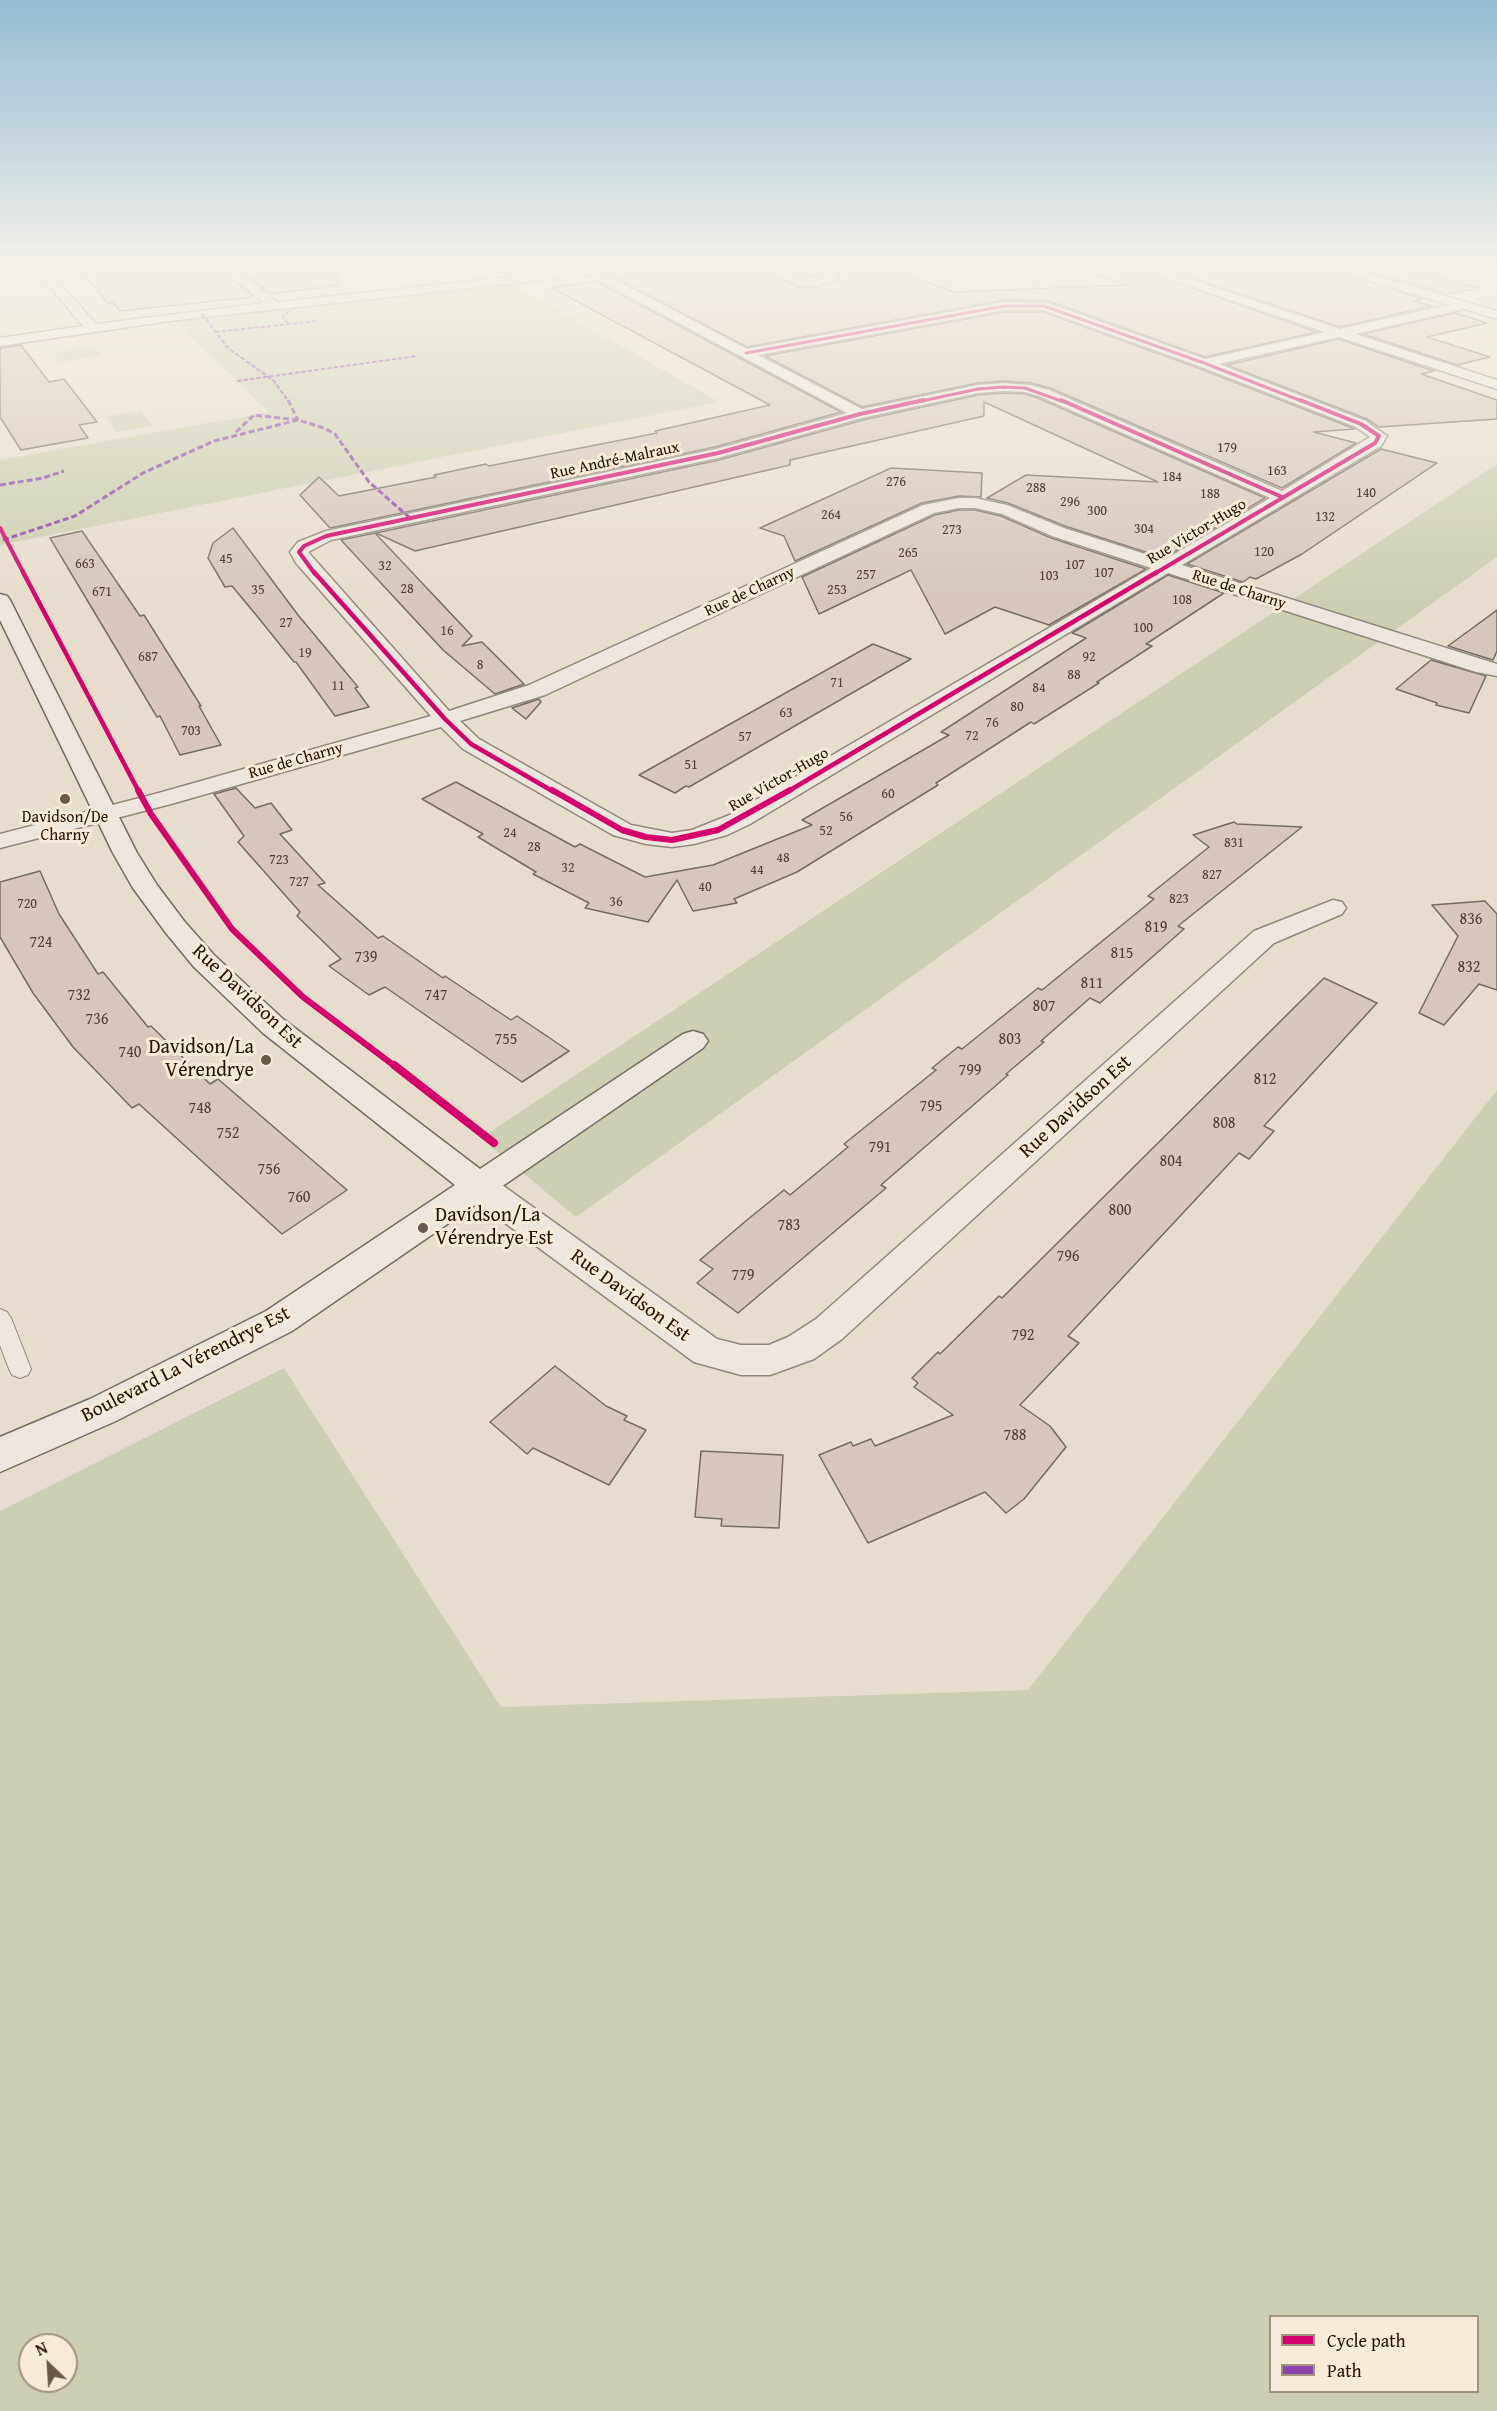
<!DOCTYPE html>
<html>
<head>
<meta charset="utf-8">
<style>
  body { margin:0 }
  #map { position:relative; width:1497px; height:2411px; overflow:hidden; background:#e7ddcd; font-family:"Gentium Book Plus",serif }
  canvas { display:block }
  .legend { position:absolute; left:1269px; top:2315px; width:210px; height:78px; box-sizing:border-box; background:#f7ebd7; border:2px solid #a39481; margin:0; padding:8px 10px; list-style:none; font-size:18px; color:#241200 }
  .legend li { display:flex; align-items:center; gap:12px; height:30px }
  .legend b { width:30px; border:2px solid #a39481 }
  .north { position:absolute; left:18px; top:2333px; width:60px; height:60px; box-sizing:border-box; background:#f7ebd7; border:2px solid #a39481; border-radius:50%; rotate:335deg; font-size:16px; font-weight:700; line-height:24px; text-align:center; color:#241200 }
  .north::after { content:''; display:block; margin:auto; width:21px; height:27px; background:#685948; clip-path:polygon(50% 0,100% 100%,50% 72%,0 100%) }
</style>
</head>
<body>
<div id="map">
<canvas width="1497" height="2411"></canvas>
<ul class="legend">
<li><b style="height:8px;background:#d6006c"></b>Cycle path</li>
<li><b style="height:8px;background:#8e44ad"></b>Path</li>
</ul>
<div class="north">N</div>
</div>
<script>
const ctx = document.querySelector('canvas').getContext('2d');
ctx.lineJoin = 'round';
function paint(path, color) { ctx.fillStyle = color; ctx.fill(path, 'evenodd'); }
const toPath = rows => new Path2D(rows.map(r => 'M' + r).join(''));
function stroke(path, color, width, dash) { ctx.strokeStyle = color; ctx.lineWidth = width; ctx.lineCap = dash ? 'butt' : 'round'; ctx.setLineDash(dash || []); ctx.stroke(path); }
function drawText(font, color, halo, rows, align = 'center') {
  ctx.font = font + ' "Gentium Book Plus",serif'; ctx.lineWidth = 6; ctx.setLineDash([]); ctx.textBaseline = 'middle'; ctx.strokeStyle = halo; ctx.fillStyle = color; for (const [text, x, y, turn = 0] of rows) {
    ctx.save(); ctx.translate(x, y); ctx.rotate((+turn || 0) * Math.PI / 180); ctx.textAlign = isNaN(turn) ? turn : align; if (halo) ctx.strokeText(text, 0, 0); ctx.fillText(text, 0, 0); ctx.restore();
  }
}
const green = toPath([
  [508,281,719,402,0,545,0,460,269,412,170,317],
  [94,347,103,355,61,362,53,353],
  [141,411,153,426,116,432,106,417],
  [1497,464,1497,557,576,1217,481,1138],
  [1497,1090,1497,2411,0,2411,0,1511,284,1368,501,1707,1028,1690],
  [1270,2316,1478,2316,1478,2392,1270,2392],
  [30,2345,66,2345,66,2381,30,2381]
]);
const building = toPath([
  [75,265,216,265,253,297,120,311,112,302,108,303,75,265],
  [235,265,337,265,339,285,271,294,235,265],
  [732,265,753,265,798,287,813,288,838,281,840,276,836,269,829,265,881,265,954,292,1127,285,1084,271,1085,265,1126,265,1317,332,1205,357,1049,301,1005,300,747,347,616,278,645,273,658,275,732,265],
  [778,265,806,265,819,274,801,276,778,265],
  [1154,265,1318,265,1422,299,1413,301,1432,306,1340,327,1154,265],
  [1348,265,1401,265,1478,288,1447,294,1348,265],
  [595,281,841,412,715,447,330,528,300,495,319,477,339,496,436,477,434,475,486,464,489,466,657,433,655,431,770,405,552,288,595,281],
  [1005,312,1043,312,1198,368,1355,429,1314,432,1356,443,1282,488,1050,388,1031,383,1003,381,978,383,862,407,765,356,1005,312],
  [1455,313,1487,323,1427,337,1490,357,1457,365,1363,334,1455,313],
  [1339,339,1434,371,1421,374,1497,400,1497,419,1379,427,1367,419,1227,365,1339,339],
  [21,345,49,382,64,379,97,422,79,425,88,438,21,450,0,417,0,348,21,345],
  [1003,393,1025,394,1038,398,1265,498,1164,558,1065,526,1008,503,987,498,1026,475,1158,482,984,402,984,416,790,460,790,465,415,551,376,533,719,460,863,420,978,395,1003,393],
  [1381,449,1437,463,1302,554,1256,579,1250,577,1243,582,1187,564,1381,449],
  [891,468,982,473,981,497,959,496,922,503,795,561,784,536,760,528,891,468],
  [959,510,975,510,1001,516,1051,538,1146,569,1049,625,995,607,945,634,911,570,819,614,802,577,935,515,959,510],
  [233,528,298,615,358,687,355,688,369,707,335,716,296,662,294,662,257,616,232,586,225,587,208,558,213,543,233,528],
  [82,531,140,616,144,615,201,706,199,706,221,745,180,755,160,716,157,717,50,538,82,531],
  [375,533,472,636,462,646,482,642,524,684,495,694,443,650,341,540,375,533],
  [1168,575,1224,593,1146,644,1152,646,1097,682,1099,683,1034,724,1031,722,936,783,938,785,797,872,734,899,737,903,693,911,677,880,648,922,585,908,589,903,533,874,536,872,478,837,483,834,422,799,456,782,575,847,580,844,645,877,713,865,812,825,802,820,949,735,941,732,1086,638,1072,633,1168,575],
  [1497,610,1497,651,1493,660,1448,646,1497,610],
  [873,644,911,659,689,787,686,786,675,793,639,775,873,644],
  [1431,660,1486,676,1469,713,1436,705,1437,703,1396,689,1431,660],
  [539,699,541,702,526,719,512,708,539,699],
  [236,788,255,808,271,803,292,830,280,834,325,883,318,885,378,938,383,936,443,978,445,976,511,1020,517,1016,569,1051,522,1082,385,987,369,995,329,966,341,959,297,916,300,912,238,842,244,836,214,794,236,788],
  [1234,822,1237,824,1302,827,1178,926,1184,929,1100,1003,1090,998,1041,1041,1044,1042,1006,1074,1008,1075,881,1185,886,1188,738,1313,697,1283,713,1269,700,1260,747,1220,784,1190,790,1195,848,1147,844,1144,936,1070,932,1068,958,1047,962,1049,1038,988,1042,990,1154,899,1148,896,1209,847,1193,835,1234,822],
  [40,871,59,914,98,974,103,972,148,1027,151,1026,210,1084,218,1079,347,1190,282,1234,139,1104,132,1108,73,1047,33,993,0,937,0,882,40,871],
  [1485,901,1497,914,1497,990,1479,984,1444,1025,1419,1013,1458,936,1432,905,1485,901],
  [1324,978,1377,1003,1264,1126,1274,1131,1249,1159,1239,1153,1068,1336,1079,1343,1020,1405,1050,1426,1066,1447,1024,1499,1006,1513,985,1492,868,1543,819,1455,851,1442,853,1446,871,1439,875,1446,953,1415,914,1387,918,1383,912,1378,938,1352,940,1354,999,1296,1002,1298,1324,978],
  [555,1366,606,1406,627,1416,624,1420,646,1430,609,1485,533,1448,527,1454,490,1422,555,1366],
  [701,1451,783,1455,779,1528,721,1526,722,1519,695,1517,701,1451]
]);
const lane = toPath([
  [0,1309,7,1312,11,1318,31,1369,28,1375,20,1378,12,1375,9,1369,0,1345,0,1309]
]);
const street = toPath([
  [32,265,44,265,96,324,264,303,218,265,231,265,277,302,618,265,659,265,653,268,604,274,747,349,1005,302,1048,303,1205,359,1325,332,1128,265,1146,265,1340,329,1449,305,1320,265,1339,265,1497,311,1497,319,1464,309,1355,334,1497,380,1497,389,1339,337,1219,364,1366,421,1387,436,1381,446,1182,565,1497,664,1497,676,1476,672,1168,573,750,824,727,835,694,844,672,847,646,844,613,835,463,749,441,727,171,804,0,848,0,834,155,794,431,716,296,563,290,552,298,542,326,531,716,449,847,413,589,275,170,321,0,346,0,338,83,326,32,265],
  [1005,310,1043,310,1199,366,1356,427,1370,437,1282,491,1049,390,1030,385,1003,383,978,385,862,409,758,355,1005,310],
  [1003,391,1025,392,1039,396,1270,498,1164,560,1064,528,1007,505,975,498,959,498,923,505,529,685,449,711,308,552,331,540,718,458,862,418,978,393,1003,391],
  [959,508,975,508,1002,514,1052,536,1151,568,732,814,692,830,672,833,631,825,479,739,460,721,545,695,934,513,959,508],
  [755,265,772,265,801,278,813,278,825,275,808,265,824,265,834,270,838,277,836,280,813,286,799,285,755,265],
  [1333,900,1342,902,1346,908,1342,914,1274,943,842,1339,814,1359,770,1375,741,1375,694,1362,467,1195,463,1186,467,1177,479,1174,491,1177,717,1339,741,1345,769,1345,788,1337,816,1319,1254,931,1333,900]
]);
const secondary = toPath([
  [0,594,7,596,10,600,137,853,157,885,184,921,214,955,283,1019,480,1169,683,1034,693,1031,703,1034,708,1041,703,1048,292,1331,116,1421,0,1472,0,1437,90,1399,266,1311,455,1185,263,1033,194,967,166,933,133,888,113,853,0,620,0,594]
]);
const quietFar1 = toPath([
  [202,314,228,348,274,381,289,402],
  [288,324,283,316,292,309],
  [215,332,317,321],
  [237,381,417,356]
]);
const quiet = toPath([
  [288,400,298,420],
  [236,432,254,415,298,420,324,428,335,434,369,482,410,518],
  [0,485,43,478,64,471],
  [3,540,75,516,143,473,214,441,298,420]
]);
const cyclewayFar4 = toPath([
  [746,353,1005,306,1044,306,1204,363,1304,402],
  [917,402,978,389,1003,387,1025,388,1064,402]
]);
const cyclewayFar3 = toPath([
  [1061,400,1282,497],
  [0,528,24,574],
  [315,574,299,552,304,546,326,536,718,453,860,414,924,400],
  [1154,574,1375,443,1379,436,1361,424,1300,400]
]);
const cyclewayFar2 = toPath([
  [23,572,139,792],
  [314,572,445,719,471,744,554,792],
  [787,792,1157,572]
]);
const cyclewayFar1 = toPath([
  [138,790,151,814,232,929,303,997,396,1067],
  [552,790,622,830,646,837,672,840,718,830,790,790]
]);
const cycleway = toPath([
  [394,1065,494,1143]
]);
const markers = [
  [65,799,6,"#685948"],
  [266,1060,6,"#685948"],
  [423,1228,6,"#685948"]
];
const farNumbernames = [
  ["179",1227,448],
  ["163",1277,471],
  ["184",1172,477],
  ["276",896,482],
  ["288",1036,488],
  ["140",1366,493],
  ["188",1210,494],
  ["296",1070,502],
  ["300",1097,511],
  ["264",831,515],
  ["132",1325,517],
  ["304",1144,529],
  ["273",952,530],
  ["120",1264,552],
  ["265",908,553],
  ["45",226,559],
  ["663",85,564],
  ["107",1075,565],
  ["32",385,566],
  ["107",1104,573],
  ["257",866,575],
  ["103",1049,576],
  ["28",407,589],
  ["35",258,590],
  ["253",837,590],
  ["671",102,592],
  ["108",1182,600],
  ["27",286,623],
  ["100",1143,628],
  ["16",447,631],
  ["19",305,653],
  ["687",148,657],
  ["92",1089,657],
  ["8",480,665],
  ["88",1074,675],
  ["71",837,683],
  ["11",338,686],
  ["84",1039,688],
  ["80",1017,707],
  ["63",786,713],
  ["76",992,723],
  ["703",191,731],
  ["72",972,736],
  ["57",745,737],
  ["51",691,765],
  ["60",888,794],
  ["56",846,817],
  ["52",826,831],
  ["24",510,833],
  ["831",1234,843],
  ["28",534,847],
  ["48",783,858],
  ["723",279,860],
  ["32",568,868],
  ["44",757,870],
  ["827",1212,875],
  ["727",299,882],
  ["40",705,887],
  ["823",1179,899],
  ["36",616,902],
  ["720",27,904]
];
const farStreetnames = [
  ["Rue André-Malraux",615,461,-12],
  ["Rue Victor-Hugo",1197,532,-31],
  ["Rue de Charny",1239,590,18],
  ["Rue de Charny",750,592,-25],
  ["Rue de Charny",296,761,-16],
  ["Rue Victor-Hugo",779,780,-30]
];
const farPoinames = [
  ["Davidson/De",65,818],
  ["Charny",65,836]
];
const numberNames = [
  ["836",1471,920],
  ["819",1156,928],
  ["724",41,943],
  ["815",1122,954],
  ["739",366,958],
  ["832",1469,968],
  ["811",1092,984],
  ["732",79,996],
  ["747",436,996],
  ["807",1044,1007],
  ["736",97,1020],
  ["755",506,1040],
  ["803",1010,1040],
  ["740",130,1053],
  ["799",970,1071],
  ["812",1265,1080],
  ["795",931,1107],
  ["748",200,1109],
  ["808",1224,1124],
  ["752",228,1134],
  ["791",880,1148],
  ["804",1171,1162],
  ["756",269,1170],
  ["760",299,1198],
  ["800",1120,1211],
  ["783",789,1226],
  ["796",1068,1257],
  ["779",743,1276],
  ["792",1023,1336],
  ["788",1015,1436]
];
const streetNames = [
  ["Rue Davidson Est",247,997,43],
  ["Rue Davidson Est",1076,1107,-42],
  ["Rue Davidson Est",630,1296,36],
  ["Boulevard La Vérendrye Est",186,1365,-27]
];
const poiNames = [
  ["Davidson/La",254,1048],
  ["Vérendrye",254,1071],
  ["Davidson/La",435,1216,"left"],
  ["Vérendrye Est",435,1239,"left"]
];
paint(green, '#cccfb0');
paint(building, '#d6c6bc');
stroke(building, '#756d63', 1.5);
stroke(lane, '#91897e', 2);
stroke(street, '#91897e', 3);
stroke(secondary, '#756d63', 3);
paint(lane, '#ece6de');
paint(street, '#ece6de');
paint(secondary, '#ece6de');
stroke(quietFar1, '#8e44ad', 2, [4.5, 2]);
stroke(quiet, '#8e44ad', 3, [6, 3]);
stroke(cyclewayFar4, '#d6006c', 3);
stroke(cyclewayFar3, '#d6006c', 4);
stroke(cyclewayFar2, '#d6006c', 4.5);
stroke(cyclewayFar1, '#d6006c', 6);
stroke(cycleway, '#d6006c', 8);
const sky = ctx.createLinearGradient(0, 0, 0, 603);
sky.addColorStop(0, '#92bcd4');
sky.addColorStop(0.44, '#f4f0e8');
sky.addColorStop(1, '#f4f0e800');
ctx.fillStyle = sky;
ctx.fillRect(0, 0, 1497, 603);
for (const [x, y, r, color] of markers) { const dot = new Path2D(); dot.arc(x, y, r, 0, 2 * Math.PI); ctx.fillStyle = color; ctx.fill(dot); stroke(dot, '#f7ebd7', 2); }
drawText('14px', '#524030', null, farNumbernames);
drawText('16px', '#241200', '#f7ebd7', farStreetnames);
drawText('16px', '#241200', '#f7ebd7', farPoinames);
drawText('16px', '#524030', null, numberNames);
drawText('20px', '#241200', '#f7ebd7', streetNames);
drawText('20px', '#241200', '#f7ebd7', poiNames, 'right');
</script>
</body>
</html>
